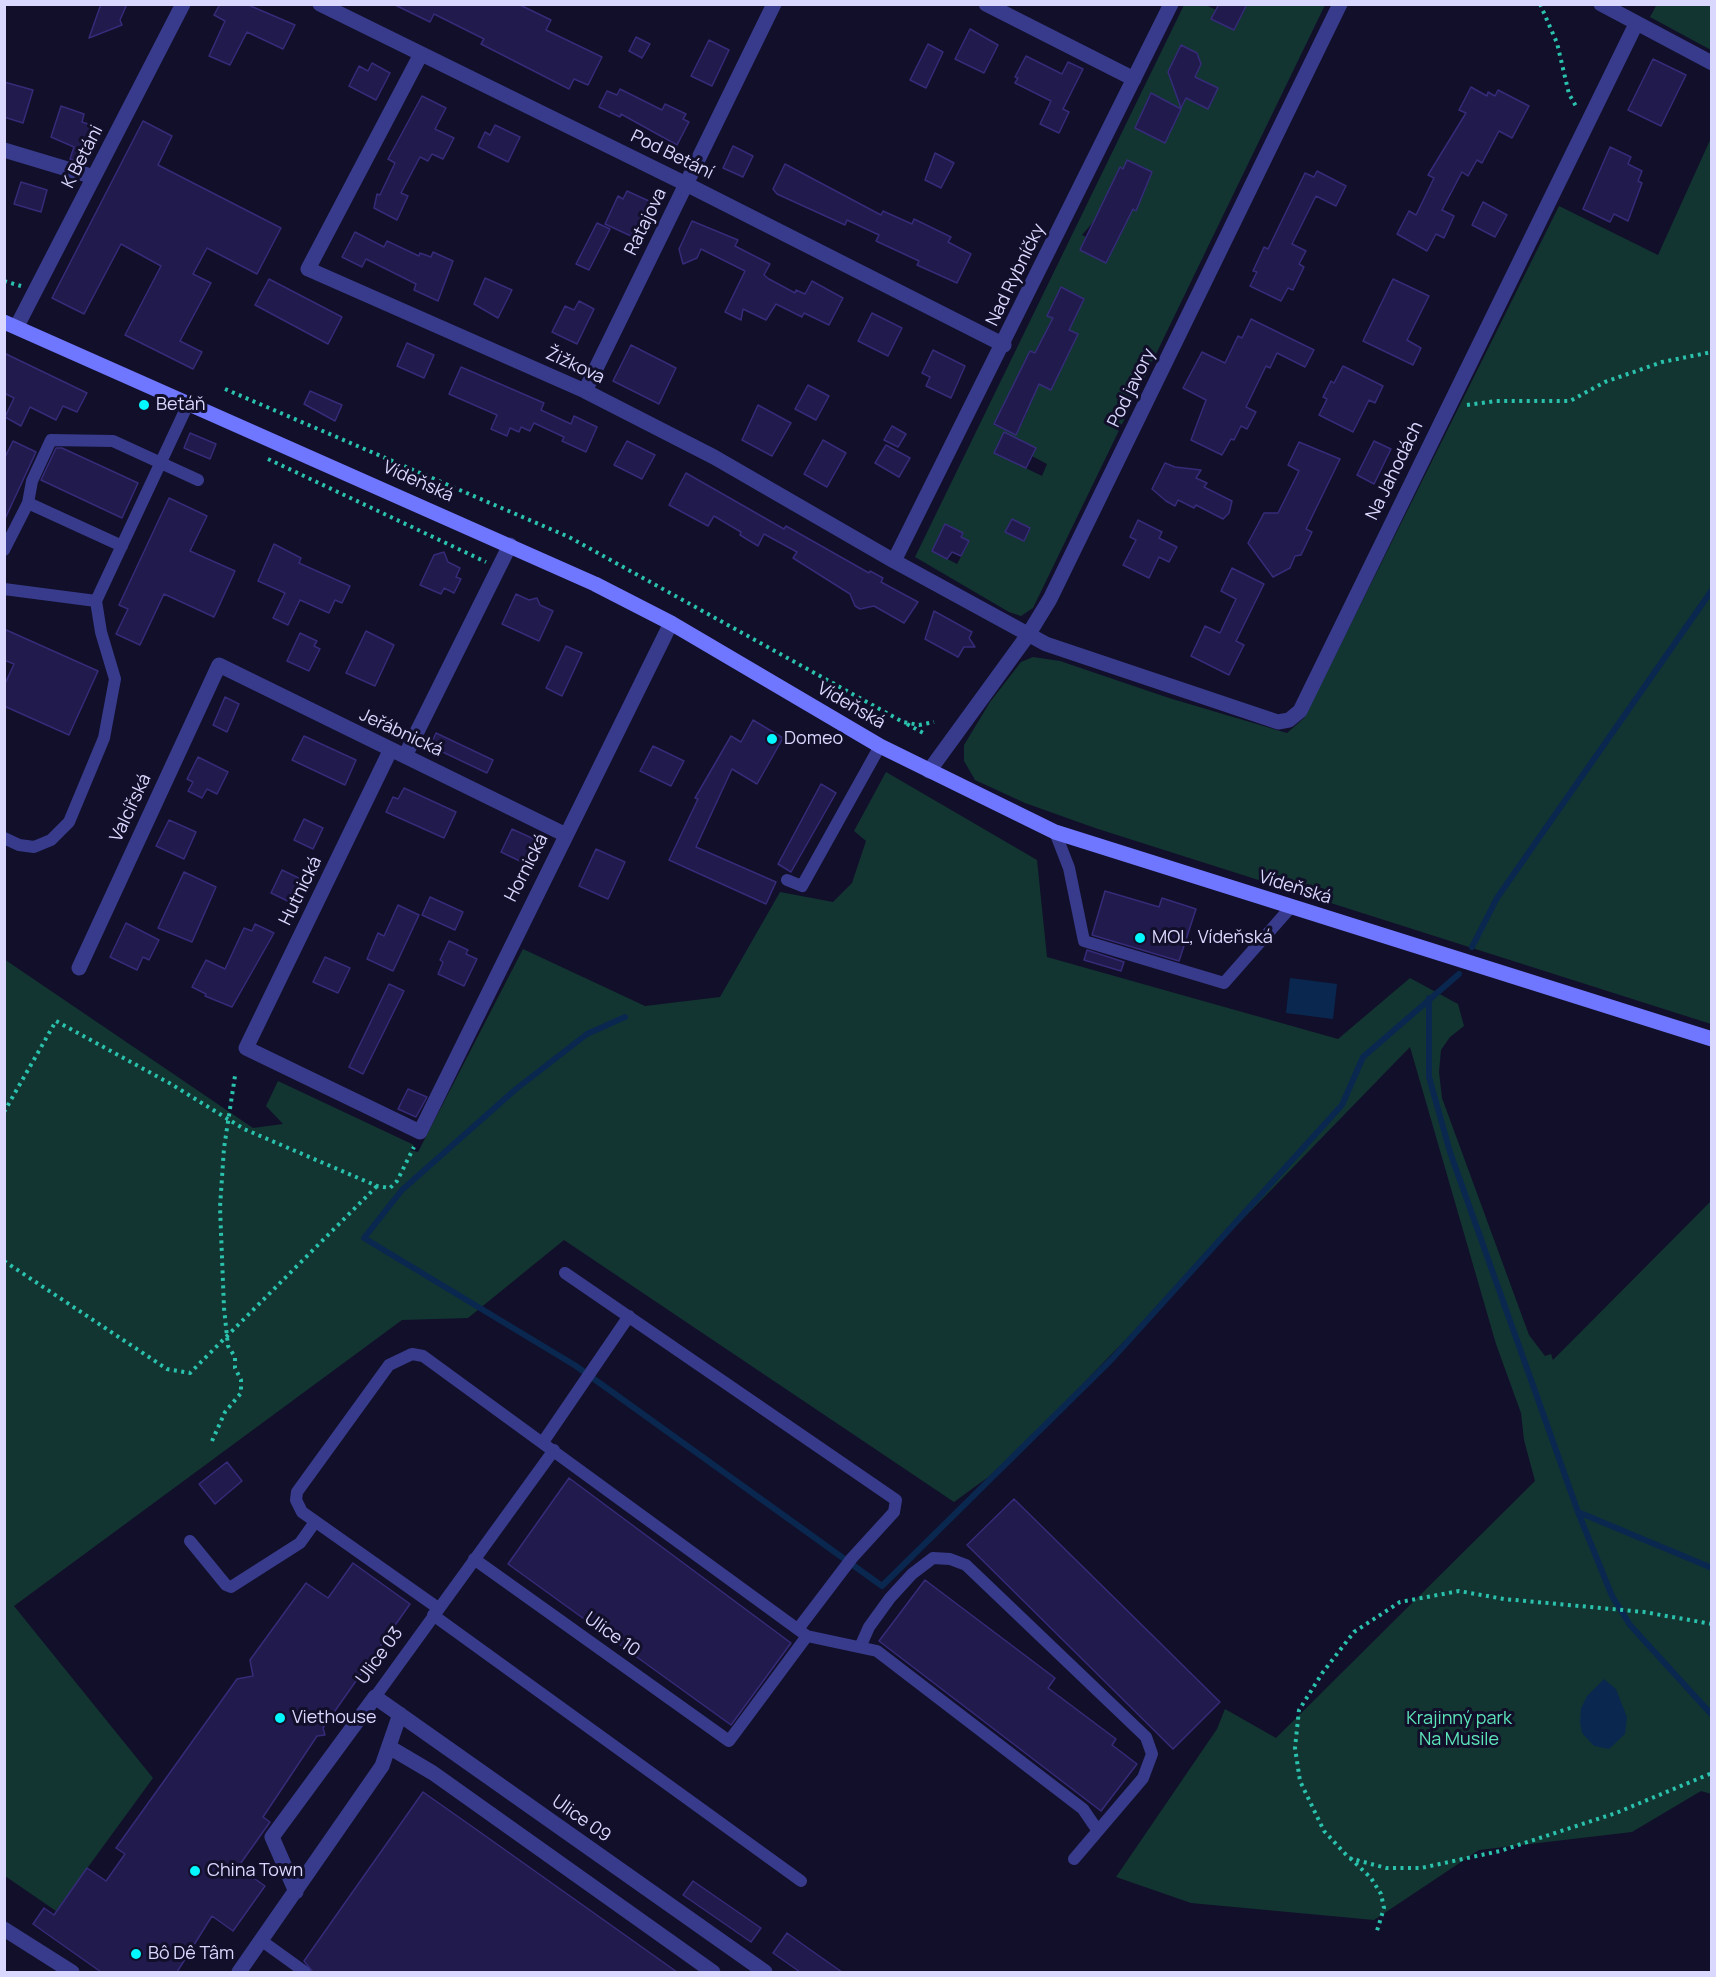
<!DOCTYPE html>
<html>
<head>
<meta charset="utf-8">
<style>
  body { margin:0 }
  #map { position:relative; width:1716px; height:1977px; overflow:hidden; background:#120f2a; font-family:Manrope,sans-serif }
  canvas { display:block }
  .frame { position:absolute; inset:0; border:6px solid #dad8ff; pointer-events:none }
</style>
</head>
<body>
<div id="map">
<canvas width="1716" height="1977"></canvas>
<div class="frame"></div>
</div>
<script>
const ctx = document.querySelector('canvas').getContext('2d');
ctx.lineJoin = 'round';
function paint(path, color) { ctx.fillStyle = color; ctx.fill(path, 'evenodd'); }
const toPath = rows => new Path2D(rows.map(r => 'M' + r).join(''));
function stroke(path, color, width, dash) { ctx.strokeStyle = color; ctx.lineWidth = width; ctx.lineCap = dash ? 'butt' : 'round'; ctx.setLineDash(dash || []); ctx.stroke(path); }
function drawText(font, color, halo, rows, align = 'center') {
  ctx.font = font + ' Manrope,sans-serif'; ctx.lineWidth = 6; ctx.setLineDash([]); ctx.textBaseline = 'middle'; ctx.strokeStyle = halo; ctx.fillStyle = color; for (const [text, x, y, turn = 0] of rows) {
    ctx.save(); ctx.translate(x, y); ctx.rotate((+turn || 0) * Math.PI / 180); ctx.textAlign = isNaN(turn) ? turn : align; if (halo) ctx.strokeText(text, 0, 0); ctx.fillText(text, 0, 0); ctx.restore();
  }
}
const green = toPath([
  [1657,4,1711,5,1711,50,1650,17],
  [1184,5,1206,5,1216,10,1212,20,1234,30,1247,5,1325,5,1033,608,1021,616,1009,612,915,557],
  [1181,46,1197,53,1201,64,1195,77,1214,86,1216,92,1208,109,1190,100,1193,93],
  [1127,160,1152,172,1136,210,1106,196,1120,167,1123,169],
  [1094,221,1120,234,1106,263,1080,250,1086,237,1082,235],
  [1061,287,1084,299,1073,321,1056,320,1047,315],
  [1030,351,1062,366,1051,390,1039,384,1035,392,1015,382],
  [1005,403,1027,413,1016,435,994,425],
  [1023,442,1036,448,1032,456,1047,464,1042,476,995,453],
  [945,524,969,542,957,564,932,551],
  [1711,138,1711,1024,1095,828,1025,803,975,780,964,761,964,745,990,702,1021,662,1033,657,1060,661,1169,698,1287,733,1304,718,1559,206,1658,255],
  [886,772,1037,860,1047,957,1338,1039,1410,978,1458,1004,1464,1026,1450,1037,1441,1050,1439,1072,1442,1098,1529,1335,1545,1356,1551,1354,1553,1360,1711,1201,1711,1794,1701,1791,1632,1832,1479,1850,1374,1920,1191,1903,1116,1877,1217,1729,1225,1709,1276,1738,1535,1481,1524,1440,1521,1413,1496,1344,1410,1047,1002,1467,954,1502,564,1240,468,1318,402,1320,14,1606,153,1778,56,1911,5,1876,4,959,253,1128,283,1124,266,1106,278,1081,414,1145,410,1150,418,1152,523,949,645,1006,720,997,780,892,833,902,852,883,866,841,854,831]
]);
const water = toPath([
  [1290,978,1337,984,1333,1019,1286,1013],
  [1604,1679,1616,1689,1627,1717,1625,1734,1609,1749,1594,1746,1582,1733,1580,1722,1581,1708,1587,1696]
]);
const stream = toPath([
  [1472,947,1497,898,1712,590],
  [1429,998,1429,1077,1450,1152,1578,1512,1712,1568],
  [625,1017,587,1034,516,1089,402,1190,364,1238,576,1366,882,1586,1111,1360,1342,1105,1363,1057,1459,974],
  [1578,1512,1612,1596,1630,1625,1712,1715]
]);
const building = toPath([
  [101,4,127,4,120,20,122,25,89,38,101,4],
  [220,4,246,4,295,25,283,49,247,32,230,65,209,56,225,21,214,15,220,4],
  [393,4,518,4,551,20,546,30,602,57,588,85,574,79,569,89,481,44,484,39,434,14,430,22,393,4],
  [1219,4,1247,4,1234,30,1211,19,1219,4],
  [970,29,998,45,984,73,955,59,970,29],
  [636,37,650,44,642,58,629,51,636,37],
  [709,40,729,50,712,86,691,76,709,40],
  [928,44,943,52,926,88,910,80,928,44],
  [1181,45,1197,53,1201,64,1195,77,1218,88,1208,109,1186,98,1181,108,1168,72,1181,45],
  [1026,56,1062,74,1068,62,1083,69,1063,109,1069,112,1059,133,1040,124,1051,101,1015,83,1018,78,1015,77,1026,56],
  [1653,59,1686,75,1661,126,1628,110,1653,59],
  [372,63,390,73,376,100,349,86,359,66,368,71,372,63],
  [4,82,33,90,23,123,4,117,4,82],
  [1471,87,1487,96,1488,92,1495,96,1498,90,1529,106,1512,138,1499,131,1482,163,1477,160,1468,176,1462,172,1442,210,1454,216,1444,238,1436,234,1427,251,1397,234,1409,211,1416,215,1434,178,1428,175,1466,113,1459,110,1471,87],
  [620,89,662,110,665,104,686,114,683,119,689,122,677,145,621,114,620,117,599,107,607,91,617,95,620,89],
  [1151,93,1181,109,1165,143,1135,128,1151,93],
  [422,96,446,108,435,129,454,138,443,159,432,154,428,161,420,157,401,193,408,196,397,220,374,208,377,194,380,195,395,163,388,159,422,96],
  [61,106,84,114,82,122,96,127,97,137,84,164,70,159,74,147,51,137,61,106],
  [143,121,172,136,158,165,281,228,257,274,207,248,193,274,211,283,180,341,202,352,193,369,125,335,161,266,121,244,84,314,52,298,143,121],
  [495,125,520,137,508,162,478,147,485,132,490,135,495,125],
  [733,146,753,156,743,177,723,168,733,146],
  [1610,147,1631,157,1628,164,1642,171,1638,181,1642,183,1628,221,1614,214,1610,222,1583,209,1610,147],
  [935,153,954,163,941,188,925,180,935,153],
  [1127,160,1152,172,1136,211,1133,209,1106,263,1080,250,1120,167,1123,169,1127,160],
  [785,164,881,215,883,211,912,224,914,219,951,237,948,242,971,254,957,283,917,265,919,261,876,241,879,235,847,220,845,225,777,194,773,189,785,164],
  [1317,171,1346,186,1336,206,1316,196,1292,244,1306,251,1299,264,1304,267,1293,290,1288,288,1281,301,1250,286,1257,272,1253,271,1264,247,1268,249,1305,173,1314,177,1317,171],
  [21,182,47,190,41,212,14,204,21,182],
  [627,191,649,201,631,236,605,224,618,196,623,199,627,191],
  [1483,202,1507,215,1495,237,1472,225,1483,202],
  [692,221,738,240,735,246,770,264,764,275,769,279,795,293,796,290,805,294,812,281,843,298,829,325,804,313,802,317,776,304,766,320,743,309,741,320,725,312,745,271,701,249,697,258,683,264,679,249,692,221],
  [597,223,610,229,589,270,576,264,597,223],
  [355,232,384,247,387,241,419,256,420,253,431,257,433,252,453,261,438,301,414,290,416,284,366,259,362,267,342,257,355,232],
  [485,278,512,290,498,318,474,304,485,278],
  [269,279,342,317,328,344,255,305,269,279],
  [1393,279,1429,296,1407,340,1421,348,1413,365,1363,341,1393,279],
  [1061,287,1084,299,1069,330,1078,334,1051,390,1039,384,1016,435,994,424,1030,351,1035,353,1053,318,1047,316,1061,287],
  [579,301,594,309,577,344,552,332,565,306,574,310,579,301],
  [872,313,902,328,888,356,858,341,872,313],
  [1251,319,1314,350,1305,367,1277,353,1270,368,1266,366,1246,407,1256,412,1247,429,1241,426,1234,440,1231,439,1222,455,1191,440,1206,400,1183,388,1202,352,1225,363,1238,336,1242,338,1251,319],
  [407,343,434,355,424,378,397,366,407,343],
  [631,345,676,368,659,404,613,381,631,345],
  [933,350,965,366,951,398,926,386,930,377,922,373,933,350],
  [4,353,87,393,77,412,63,406,56,420,30,407,21,426,5,417,14,398,4,393,4,353],
  [1343,366,1383,386,1375,403,1369,400,1353,432,1319,415,1327,399,1323,397,1331,381,1334,383,1343,366],
  [461,367,544,403,541,410,571,424,574,416,597,427,586,452,562,441,564,437,534,423,530,431,521,427,519,432,510,428,507,436,491,429,497,415,449,394,461,367],
  [808,385,829,396,816,420,795,409,808,385],
  [310,391,342,405,335,421,304,404,310,391],
  [758,405,791,423,772,456,742,440,758,405],
  [892,426,906,434,898,447,884,440,892,426],
  [1004,432,1036,448,1026,468,994,453,1004,432],
  [190,433,216,444,210,459,184,448,190,433],
  [823,440,846,453,827,487,804,474,823,440],
  [13,441,36,452,4,521,4,459,13,441],
  [627,441,655,455,642,479,614,465,627,441],
  [1374,441,1391,449,1374,484,1357,475,1374,441],
  [1299,442,1340,459,1306,529,1312,532,1301,555,1295,556,1290,568,1273,577,1248,543,1264,513,1278,513,1299,471,1288,465,1299,442],
  [886,445,910,458,899,477,875,463,886,445],
  [56,448,62,448,138,483,122,518,41,480,56,448],
  [1165,463,1175,467,1201,470,1196,478,1207,483,1204,487,1232,501,1229,513,1223,519,1196,505,1194,508,1178,500,1175,506,1166,501,1152,489,1165,463],
  [686,473,784,529,786,526,869,573,870,571,883,578,881,582,918,602,904,623,874,606,860,609,855,606,850,594,793,558,797,552,764,534,758,546,740,535,741,532,714,516,708,526,669,505,686,473],
  [169,498,207,516,190,551,235,571,214,617,164,594,140,645,116,634,128,609,119,605,169,498],
  [1012,519,1030,528,1024,541,1005,532,1012,519],
  [1138,520,1162,532,1159,538,1177,547,1169,562,1159,557,1149,578,1123,565,1136,540,1130,537,1138,520],
  [945,524,963,533,961,537,969,541,961,556,952,552,947,559,932,551,945,524],
  [274,544,301,558,299,563,350,586,342,603,335,600,329,613,300,600,288,625,273,618,285,593,258,581,274,544],
  [444,552,448,562,460,568,456,577,461,579,454,593,444,588,441,594,420,585,434,555,444,552],
  [1232,568,1264,584,1236,641,1244,645,1229,675,1191,656,1205,626,1220,633,1236,599,1221,591,1232,568],
  [516,594,529,600,537,598,540,605,553,611,539,641,502,624,516,594],
  [934,611,972,632,969,638,975,647,964,647,958,657,925,639,934,611],
  [4,629,98,671,69,735,4,706,4,686,14,664,4,660,4,629],
  [366,631,394,645,375,686,346,673,366,631],
  [300,633,317,641,314,646,320,649,309,671,287,661,300,633],
  [566,646,582,653,562,696,546,688,566,646],
  [225,697,239,704,227,732,213,725,225,697],
  [753,720,783,738,757,784,732,769,696,847,776,882,766,904,669,860,698,799,695,798,731,736,741,742,753,720],
  [436,733,493,760,487,773,430,746,436,733],
  [304,736,356,760,345,785,292,760,304,736],
  [653,746,684,761,671,786,640,771,653,746],
  [198,757,228,772,217,794,207,789,202,798,188,791,193,782,187,779,198,757],
  [821,784,836,793,791,872,778,864,821,784],
  [404,788,456,812,444,838,386,812,393,797,398,799,404,788],
  [304,819,323,828,313,849,294,840,304,819],
  [169,820,196,832,184,859,156,846,169,820],
  [512,829,534,839,524,863,501,852,512,829],
  [596,849,625,862,608,899,579,886,596,849],
  [282,870,307,882,296,905,271,893,282,870],
  [184,872,216,887,192,942,158,928,184,872],
  [1105,891,1159,907,1162,898,1196,909,1179,961,1092,935,1105,891],
  [430,897,463,912,455,930,422,915,430,897],
  [398,905,419,915,393,971,367,959,378,933,384,936,398,905],
  [126,923,159,940,149,960,143,957,137,970,110,957,126,923],
  [255,924,274,933,232,1007,205,996,206,994,192,987,206,960,225,969,244,928,252,931,255,924],
  [449,941,468,950,466,954,477,959,464,986,438,974,443,962,440,960,449,941],
  [1087,950,1124,962,1121,971,1084,960,1087,950],
  [325,957,350,968,338,993,313,982,325,957],
  [389,984,404,991,363,1074,349,1067,389,984],
  [408,1089,427,1097,416,1117,398,1109,408,1089],
  [227,1462,242,1481,215,1504,199,1484,227,1462],
  [569,1478,791,1643,731,1725,508,1564,569,1478],
  [1014,1499,1220,1702,1173,1749,967,1545,1014,1499],
  [353,1563,410,1604,323,1728,325,1735,317,1736,263,1817,270,1822,238,1867,265,1886,233,1931,212,1916,177,1972,101,1972,33,1924,44,1908,54,1915,87,1868,106,1881,125,1854,116,1848,237,1679,253,1676,250,1660,306,1583,328,1598,353,1563],
  [925,1580,1055,1678,1048,1688,1116,1739,1112,1745,1137,1764,1101,1811,879,1641,925,1580],
  [423,1792,477,1830,677,1972,313,1972,304,1961,423,1792],
  [693,1881,761,1928,751,1942,683,1895,693,1881],
  [787,1933,805,1946,842,1972,800,1972,773,1953,787,1933]
]);
const path = toPath([
  [1540,4,1557,43,1569,94,1577,108],
  [4,281,21,286],
  [225,389,569,537,903,722,919,725,934,722],
  [1467,405,1496,401,1570,401,1605,382,1662,362,1712,352],
  [268,459,486,562],
  [907,724,925,734],
  [4,1112,56,1021,171,1084,244,1129,377,1186,390,1188,397,1181,414,1147],
  [4,1261,167,1369,190,1373,377,1186],
  [212,1441,225,1412,241,1393,241,1380,235,1368,235,1357,228,1346,224,1308,220,1207,224,1148,235,1076],
  [1712,1624,1644,1612,1504,1599,1459,1591,1400,1602,1354,1632,1323,1672,1299,1710,1295,1748,1300,1781,1324,1831,1349,1858,1386,1868,1421,1868,1500,1851,1616,1813,1712,1773],
  [1350,1858,1371,1878,1381,1894,1384,1908,1376,1934]
]);
const lane = toPath([
  [28,503,32,481,51,440,113,441,198,480],
  [4,550,28,503,122,546],
  [4,589,96,601],
  [1055,832,1069,868,1084,941,1224,983,1291,907],
  [4,838,19,845,34,847,51,840,69,822,104,738,115,679,101,632,96,601,189,402],
  [787,880,802,886,880,746],
  [565,1273,896,1500,894,1512,852,1558,798,1629],
  [543,1442,629,1316],
  [190,1541,226,1585,231,1587,300,1543,315,1522],
  [438,1608,302,1512,296,1500,297,1492,389,1365,412,1354,423,1356,807,1636,729,1741,474,1559],
  [433,1615,801,1881],
  [807,1636,877,1651,1083,1809,1098,1831],
  [861,1645,869,1627,890,1598,912,1574,933,1558,950,1559,966,1565,1146,1737,1152,1754,1143,1778,1074,1859],
  [375,1697,554,1450],
  [262,1941,305,1972]
]);
const street = toPath([
  [320,4,686,184,1004,345],
  [986,4,1134,79],
  [1601,4,1712,63],
  [421,54,308,269,585,391,714,457,894,561,1046,644,1278,722,1289,720,1300,711,1636,24],
  [4,150,94,177],
  [17,326,183,4],
  [585,391,774,4],
  [894,561,1171,4],
  [390,751,246,1048,420,1132,671,623],
  [405,756,510,545],
  [929,771,1028,635,1050,599,1340,4],
  [79,968,219,665,566,835],
  [389,1747,433,1773,713,1972],
  [296,1892,272,1837,375,1697,765,1972],
  [4,1929,72,1972],
  [239,1972,382,1766,400,1714]
]);
const secondary = toPath([
  [4,322,595,584,671,623,880,746,1055,832,1712,1039]
]);
const markers = [
  [144,405,6,"#04f8ff"],
  [772,739,6,"#04f8ff"],
  [1140,938,6,"#04f8ff"],
  [280,1718,6,"#04f8ff"],
  [195,1871,6,"#04f8ff"],
  [136,1954,6,"#04f8ff"]
];
const streetNames = [
  ["Pod Betání",672,155,26],
  ["K Betáni",83,157,-63],
  ["Ratajova",646,222,-64],
  ["Nad Rybníčky",1016,275,-64],
  ["Žižkova",575,366,25],
  ["Pod javory",1132,388,-64],
  ["Na Jahodách",1395,471,-64],
  ["Vídeňská",418,482,24],
  ["Vídeňská",851,706,30],
  ["Jeřábnická",401,733,25],
  ["Valcířská",131,808,-65],
  ["Hornická",527,868,-63],
  ["Vídeňská",1295,888,17],
  ["Hutnická",301,891,-64],
  ["Ulice 10",612,1635,35],
  ["Ulice 03",380,1656,-54],
  ["Ulice 09",581,1819,35]
];
const poiNames = [
  ["Betáň",156,405],
  ["Domeo",784,739],
  ["MOL, Vídeňská",1152,938],
  ["Viethouse",292,1718],
  ["China Town",207,1871],
  ["Bô Dê Tâm",148,1954]
];
const parkNames = [
  ["Krajinný park",1459,1719],
  ["Na Musile",1459,1740]
];
paint(green, '#123531');
paint(water, '#0a284f');
stroke(stream, '#0a284f', 6);
paint(building, '#211a4c');
stroke(building, '#352b79', 1.5);
stroke(path, '#2ac2ad', 4, [3, 4.5]);
stroke(lane, '#383b8b', 12);
stroke(street, '#383b8b', 15);
stroke(secondary, '#6f76ff', 15);
for (const [x, y, r, color] of markers) { const dot = new Path2D(); dot.arc(x, y, r, 0, 2 * Math.PI); ctx.fillStyle = color; ctx.fill(dot); stroke(dot, '#120f2a', 2); }
drawText('18px', '#dad8ff', '#120f2a', streetNames);
drawText('18px', '#dad8ff', '#120f2a', poiNames, 'left');
drawText('18px', '#5de6ba', '#120f2a', parkNames);
</script>
</body>
</html>
